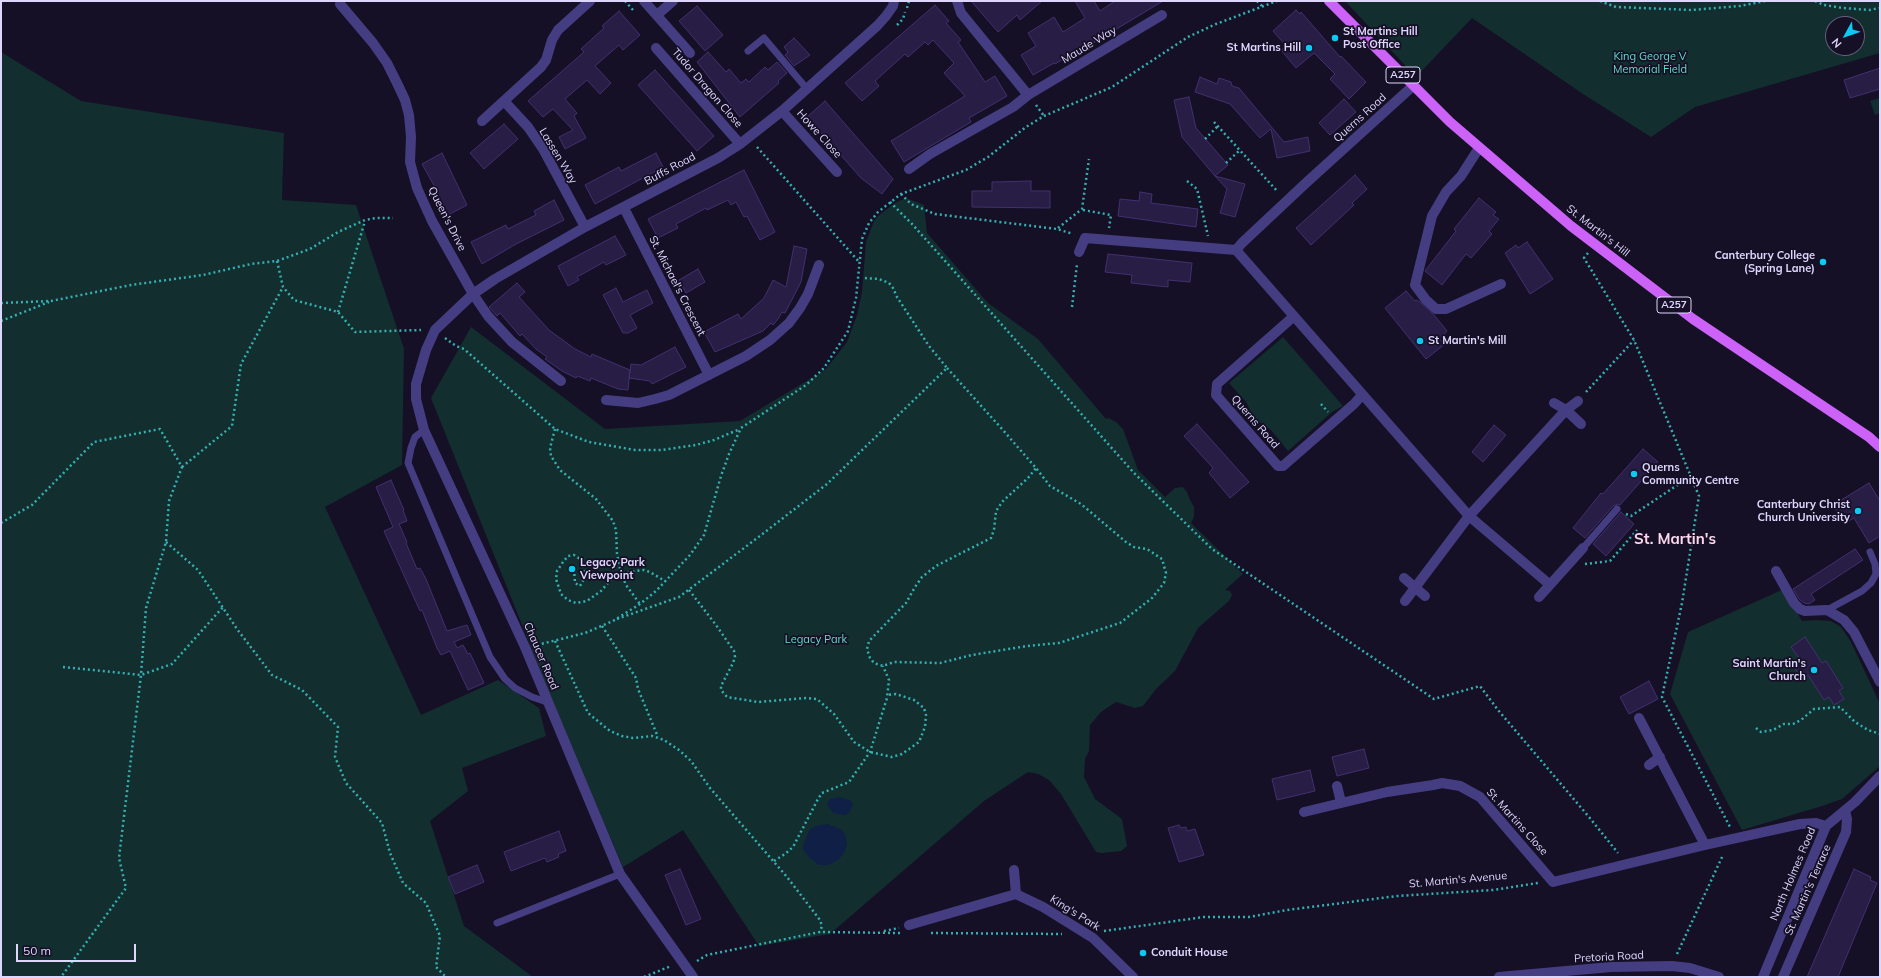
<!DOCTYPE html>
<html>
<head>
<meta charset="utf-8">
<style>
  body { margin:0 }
  #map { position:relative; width:1881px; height:978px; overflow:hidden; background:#151025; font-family:Mulish,sans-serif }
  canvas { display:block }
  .frame { position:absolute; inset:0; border:2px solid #ded6fd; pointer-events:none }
  .north { position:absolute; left:1825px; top:16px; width:40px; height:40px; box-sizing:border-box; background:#151025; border:1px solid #655f7b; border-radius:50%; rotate:230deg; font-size:11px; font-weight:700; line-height:16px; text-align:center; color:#ded6fd }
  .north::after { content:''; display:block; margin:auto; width:14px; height:18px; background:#0bcaf4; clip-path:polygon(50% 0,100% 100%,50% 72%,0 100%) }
  .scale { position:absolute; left:16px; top:944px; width:120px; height:18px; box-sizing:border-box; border:2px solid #ded6fd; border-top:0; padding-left:5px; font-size:12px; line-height:14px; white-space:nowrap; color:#ded6fd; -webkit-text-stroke:3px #151025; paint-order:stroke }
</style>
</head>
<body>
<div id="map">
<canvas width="1881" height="978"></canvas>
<div class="frame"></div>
<div class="north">N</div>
<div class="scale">50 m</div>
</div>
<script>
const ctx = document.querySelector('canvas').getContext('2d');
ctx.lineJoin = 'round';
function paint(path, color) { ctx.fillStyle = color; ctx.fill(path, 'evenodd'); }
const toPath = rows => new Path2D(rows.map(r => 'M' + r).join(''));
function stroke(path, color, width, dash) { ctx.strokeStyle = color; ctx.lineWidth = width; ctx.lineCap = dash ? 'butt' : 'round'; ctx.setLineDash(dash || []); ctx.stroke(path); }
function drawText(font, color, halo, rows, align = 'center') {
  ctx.font = font + ' Mulish,sans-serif'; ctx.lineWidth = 3.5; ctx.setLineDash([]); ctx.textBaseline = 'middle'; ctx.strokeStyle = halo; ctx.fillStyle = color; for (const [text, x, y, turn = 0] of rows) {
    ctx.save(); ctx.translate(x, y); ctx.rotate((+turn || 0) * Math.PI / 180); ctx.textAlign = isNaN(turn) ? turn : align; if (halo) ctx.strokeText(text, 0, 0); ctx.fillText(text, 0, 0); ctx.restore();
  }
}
const green = toPath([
  [1345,1,1880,1,1880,53,1695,107,1651,137,1583,94,1472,18,1416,77],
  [1833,24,1857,24,1857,48,1833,48],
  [1,52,81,101,284,133,282,200,356,205,404,349,402,465,325,507,421,715,498,680,539,708,546,736,462,768,468,791,430,821,464,926,533,977,1,977],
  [1880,98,1880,113,1875,115,1870,101],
  [906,198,924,205,927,233,988,303,1038,339,1106,419,1108,418,1116,422,1123,429,1138,470,1165,497,1175,488,1183,487,1187,492,1190,500,1194,507,1194,517,1191,523,1243,574,1225,590,1230,591,1232,595,1229,601,1198,628,1175,671,1156,689,1143,706,1135,708,1116,702,1101,712,1090,725,1089,751,1085,759,1084,777,1095,799,1122,819,1127,846,1121,851,1102,853,1096,852,1061,794,1049,780,1038,774,1028,772,984,801,830,934,759,946,683,830,623,867,559,717,431,398,471,327,605,429,740,421,825,370,847,342,857,315,862,292,866,242,874,221,878,216,895,203],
  [1283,337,1343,406,1332,412,1288,451,1271,430,1254,418,1246,402,1229,383],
  [1784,589,1802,621,1816,620,1831,621,1841,627,1851,642,1880,704,1880,766,1842,799,1822,806,1742,830,1670,694,1688,632]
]);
const water = toPath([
  [840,797,851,801,853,804,850,812,845,815,833,813,827,804,830,799],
  [828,824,842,830,845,834,847,844,844,853,838,860,828,865,819,865,810,858,803,850,803,845,810,829,816,826]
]);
const building = toPath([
  [971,1,1042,1,1020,20,1017,15,998,32,971,1],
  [1075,1,1094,1,1100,11,1115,1,1163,1,1075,54,1074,53,1055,64,1054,63,1033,75,1021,55,1036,46,1028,33,1054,17,1063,32,1085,18,1075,1],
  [935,5,949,21,946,23,961,40,958,42,985,82,995,76,1007,96,969,118,971,122,904,162,891,141,965,96,944,73,954,63,933,40,928,45,925,42,908,57,905,54,875,81,879,86,862,101,845,83,935,5],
  [697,6,723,35,705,51,679,21,697,6],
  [1296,10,1300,14,1301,12,1340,57,1341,56,1366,82,1349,99,1330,79,1335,74,1314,53,1296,68,1281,50,1286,46,1273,31,1296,10],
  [619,11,640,35,623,50,619,45,595,66,611,83,600,94,587,80,565,99,577,113,574,116,586,138,565,149,559,137,573,130,553,109,543,117,528,101,584,52,581,49,604,28,602,26,619,11],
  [794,38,810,55,794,66,785,55,788,52,784,47,794,38],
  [708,52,726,72,729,69,741,83,746,79,749,82,765,67,768,70,777,62,787,73,778,81,779,83,740,117,697,62,708,52],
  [1880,68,1880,89,1850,98,1844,80,1880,68],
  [655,70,714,136,697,151,638,85,655,70],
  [1200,77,1217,84,1219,78,1231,82,1232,86,1239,88,1284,142,1308,137,1310,151,1277,158,1271,129,1260,138,1230,104,1195,92,1200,77],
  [1189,97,1196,128,1228,165,1215,176,1182,137,1174,100,1189,97],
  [1344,99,1356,112,1330,135,1319,123,1344,99],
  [825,101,893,179,882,194,861,178,807,117,825,101],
  [504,124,518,139,484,169,470,153,504,124],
  [442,153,467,205,448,215,445,209,442,210,436,197,438,196,436,189,422,164,442,153],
  [656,153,663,167,595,204,585,185,619,167,621,171,656,153],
  [744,170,775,232,760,240,747,216,744,217,736,202,731,205,728,200,707,210,706,208,676,224,678,228,658,238,648,219,744,170],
  [1355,175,1367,189,1352,203,1354,205,1311,245,1296,228,1355,175],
  [1215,176,1245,184,1235,217,1220,213,1227,189,1215,176],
  [1031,181,1031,191,1050,191,1050,208,972,207,972,191,992,191,992,182,1031,181],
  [1140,192,1152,194,1151,203,1198,209,1196,227,1118,216,1120,199,1139,201,1140,192],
  [1479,198,1496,212,1493,215,1499,219,1489,231,1492,234,1471,258,1466,254,1442,285,1425,271,1456,231,1454,229,1479,198],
  [554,200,564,220,516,244,482,264,471,242,506,225,508,229,536,215,534,211,554,200],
  [615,236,626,255,606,265,604,262,577,277,579,280,568,286,558,266,615,236],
  [1527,242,1553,279,1530,294,1505,253,1516,245,1518,248,1527,242],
  [794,246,807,249,801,282,785,313,782,312,778,319,773,325,771,323,763,331,715,352,704,332,738,314,741,319,764,298,773,280,786,287,794,246],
  [1108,254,1192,263,1190,282,1168,280,1168,287,1131,283,1132,275,1105,272,1108,254],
  [698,269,705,282,686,293,679,280,698,269],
  [517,283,525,292,519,297,549,330,575,349,591,357,592,354,630,370,628,390,618,389,591,378,590,381,577,376,576,378,562,371,545,359,547,357,536,349,522,334,520,336,500,313,497,316,489,307,517,283],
  [616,288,623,302,647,290,653,303,630,315,637,328,628,333,623,333,603,295,616,288],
  [1406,291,1415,301,1416,300,1420,302,1434,315,1447,331,1440,339,1445,344,1426,359,1385,308,1406,291],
  [675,347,686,367,652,384,650,381,629,378,631,364,641,365,675,347],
  [1197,424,1249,482,1230,498,1209,473,1213,468,1184,436,1197,424],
  [1494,425,1506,435,1483,462,1472,452,1494,425],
  [1643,449,1658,462,1620,505,1618,504,1613,506,1585,538,1573,528,1601,493,1603,494,1643,449],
  [391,480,404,510,403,510,407,521,399,524,407,542,406,543,417,569,420,568,426,579,447,631,467,625,471,635,454,642,457,648,463,645,468,654,470,653,484,683,468,690,450,651,441,655,437,648,422,610,420,611,384,531,393,527,376,487,391,480],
  [1869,483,1880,501,1880,536,1869,543,1854,518,1844,524,1833,505,1869,483],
  [1621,512,1634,524,1606,556,1593,544,1621,512],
  [1855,549,1863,560,1811,594,1815,600,1809,604,1804,603,1799,599,1793,589,1855,549],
  [1805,637,1822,663,1826,661,1843,688,1839,691,1844,699,1834,705,1829,697,1824,700,1808,675,1802,678,1793,666,1801,661,1791,647,1805,637],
  [1649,681,1658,699,1629,714,1620,697,1649,681],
  [1364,749,1369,768,1337,776,1332,757,1364,749],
  [1310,770,1315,791,1277,800,1272,779,1310,770],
  [1179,825,1181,828,1186,827,1187,831,1195,829,1204,855,1179,862,1168,828,1179,825],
  [559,831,566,851,558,854,559,857,547,862,545,858,511,871,504,852,559,831],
  [477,865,484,882,455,894,448,877,477,865],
  [680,869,701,919,686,925,665,875,680,869],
  [1854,869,1871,877,1870,880,1877,883,1838,977,1807,977,1854,869]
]);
const path = toPath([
  [625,1,633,10],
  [1257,1,1263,7],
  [1600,1,1616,7,1692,10,1740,6,1765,1],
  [1815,1,1824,5,1843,8,1869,10,1880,8],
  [907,8,909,1],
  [897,25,903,19,905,12],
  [1036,105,1044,116],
  [1214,122,1278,192],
  [1205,139,1218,126],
  [757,147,860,263],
  [1226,163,1240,150],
  [1187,181,1197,189,1208,236],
  [901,194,911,204,935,214,1057,229,1073,234],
  [890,202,913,225,1134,473,1212,549,1434,699,1480,686,1498,710,1589,817,1618,853],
  [1083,210,1111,215,1109,228],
  [1058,228,1082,209,1089,159],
  [1588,253,1584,258,1634,340,1699,496,1682,603,1662,697,1730,827],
  [277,261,283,287,294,300,338,312,355,332,421,330],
  [1,303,51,301,131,285,203,275,251,264,277,261,310,249,338,232,365,220,376,218,393,218],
  [1072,307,1077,264],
  [338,312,365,221],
  [1,321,49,302],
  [445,338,456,346,464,349,555,429,589,442,635,450,662,450,696,445,714,440,740,429],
  [947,368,1002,429,1036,468,1050,486,1081,504,1126,542,1134,547,1147,549,1162,559,1166,573,1164,583,1152,598,1120,623,1059,643,1027,646,972,655,940,663,894,662,883,666,874,663,870,658,867,649,869,641,906,603,915,587,922,577,936,566,991,538,994,530,996,511,1003,501,1028,478,1036,468],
  [1586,392,1634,340],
  [1321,404,1328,412],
  [555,429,550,448,551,456,560,470,596,499,613,521,616,530,617,554,621,573,626,585,640,604],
  [182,467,232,426,241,364,283,287],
  [1626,514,1631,516,1691,476],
  [1,523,32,505,94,442,160,429,182,467,169,501,166,542,146,608,141,675,119,858,126,888,61,977],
  [166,542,198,570,237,629,272,675,302,690,338,727,335,757,346,783,382,823,390,853,403,883,426,903,440,936,436,967,446,977],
  [1585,564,1610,561,1637,530],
  [574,569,575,583,580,586,584,579,585,571,580,559,574,555,568,556,563,562,557,571,556,579,561,594,568,600,576,603,587,601,601,591,614,576,621,573,644,570,650,572,665,581],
  [689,590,716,625,734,651,735,657,733,663,721,686,721,690,727,697,758,702,806,698,817,699,834,714,854,742,870,752,892,757,902,754,919,742,925,727,926,715,924,708,914,700,896,694,887,695],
  [617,619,679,597,756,539,827,484,947,368,929,346,897,297,893,288,889,283,879,279,864,278],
  [602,626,636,678,638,689,658,737],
  [555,641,588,713,610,731,622,736,633,738,652,736,664,740,679,750,691,761,710,788,787,877,820,920,822,926,820,932],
  [537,645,585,633,613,621,640,604,656,591,690,555,704,535,721,476,729,454,741,428,806,385,824,368,848,331,856,298,862,239,869,223,878,212,901,194,966,170,988,157,1026,127,1044,116,1112,87,1188,37,1216,24,1277,1],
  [63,667,141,675,172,664,223,607],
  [1756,728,1761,732,1773,730,1784,724,1793,724,1801,720,1814,709,1840,707,1855,722,1868,730,1880,734],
  [774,861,785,854,793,847,818,799,822,793,849,782,870,752,887,698,889,680,883,666],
  [884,931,899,928],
  [1104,931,1204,917,1249,917,1287,910,1397,896,1493,890,1538,883],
  [931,933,1062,934],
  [1677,954,1723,855],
  [697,961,707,955,820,932,900,933],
  [644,977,671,966]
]);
const lane = toPath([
  [748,51,764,38,807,89],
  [424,430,415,437,411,448,408,463,490,657,505,679,515,688,532,697,547,702],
  [1583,548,1617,509],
  [1827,610,1862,591,1871,583,1876,574,1875,564,1870,552],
  [497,923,620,874]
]);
const street = toPath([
  [644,1,690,53],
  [957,1,961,13,1028,95,1162,15],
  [340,4,373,43,387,63,397,83,405,100,409,115,411,137,410,162,417,188,432,221,473,294,488,316,512,342,561,381],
  [657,15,673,1],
  [656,48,740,144],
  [504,101,528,127,543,149,585,227],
  [782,111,837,172],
  [482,121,541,67,546,60,552,40,558,30,590,1],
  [1479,148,1461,176,1446,192,1432,216,1415,285,1426,300,1436,309,1446,309,1501,284],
  [909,169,930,154,1013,107,1028,95],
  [624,208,709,375],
  [1236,250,1242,243,1307,182,1414,85],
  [1079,252,1085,238,1236,250,1469,516,1549,584],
  [1293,317,1217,384,1216,395,1278,466,1283,466,1354,404,1362,395],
  [606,400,638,403,655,399,669,395,746,356,770,340,789,323,800,308,808,294,819,265],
  [1554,403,1566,410,1581,424],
  [1776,571,1794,603,1800,609,1805,611,1827,610,1844,620,1854,632,1880,682],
  [1404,578,1425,596],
  [1539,597,1583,548],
  [1405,601,1469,516,1566,410,1578,401],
  [1639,718,1705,845],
  [1649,765,1660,757],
  [1337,786,1341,802],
  [1304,812,1387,792,1433,785,1442,783,1460,786,1480,797,1553,882,1705,845,1800,824,1816,823,1826,826],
  [1014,870,1016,894],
  [909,925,1016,894,1043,907,1093,938,1133,977],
  [693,977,620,874,525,647,424,430,416,399,416,384,426,350,435,330,473,294,495,279,585,227,718,158,740,144,782,111,877,26,886,16,893,6,894,1],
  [1499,977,1611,967,1672,966,1690,968,1719,977],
  [1763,977,1826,826,1855,802,1880,776],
  [1783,977,1846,832,1847,819,1845,811]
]);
const primary = toPath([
  [1329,1,1450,122,1571,226,1693,319,1869,437,1880,447]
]);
const markers = [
  [1335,38,4,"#0bcaf4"],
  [1309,48,4,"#0bcaf4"],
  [1823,262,4,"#0bcaf4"],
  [1420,341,4,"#0bcaf4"],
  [1634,474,4,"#0bcaf4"],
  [1858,511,4,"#0bcaf4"],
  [572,569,4,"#0bcaf4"],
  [1814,670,4,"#0bcaf4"],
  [1143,953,4,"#0bcaf4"]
];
const shields = [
  [1403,75,34],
  [1674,305,34]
];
const shieldNames = [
  ["A257",1403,75],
  ["A257",1674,305]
];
const poiNames = [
  ["St Martins Hill",1343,32],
  ["Post Office",1343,45],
  ["St Martins Hill",1301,48,"right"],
  ["Canterbury College",1815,256,"right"],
  ["(Spring Lane)",1815,269,"right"],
  ["St Martin's Mill",1428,341],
  ["Querns",1642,468],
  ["Community Centre",1642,481],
  ["Canterbury Christ",1850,505,"right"],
  ["Church University",1850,518,"right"],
  ["Legacy Park",580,563],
  ["Viewpoint",580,576],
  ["Saint Martin's",1806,664,"right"],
  ["Church",1806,677,"right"],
  ["Conduit House",1151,953]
];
const streetNames = [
  ["Maude Way",1089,45,-31],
  ["Tudor Dragon Close",707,88,49],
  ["Querns Road",1360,118,-42],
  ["Howe Close",819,134,48],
  ["Lassen Way",558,156,59],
  ["Buffs Road",670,169,-28],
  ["Queen's Drive",447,219,63],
  ["St. Martin's Hill",1598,231,38],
  ["St. Michael's Crescent",677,286,63],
  ["Querns Road",1255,422,49],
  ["Chaucer Road",541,656,67],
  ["St. Martins Close",1517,822,48],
  ["North Holmes Road",1793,874,-67],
  ["St. Martin's Avenue",1458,880,-5],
  ["St. Martin's Terrace",1808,890,-66],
  ["King's Park",1075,913,32],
  ["Pretoria Road",1609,957,-3]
];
const parkNames = [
  ["King George V",1650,57],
  ["Memorial Field",1650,70],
  ["Legacy Park",816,640]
];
const districtNames = [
  ["St. Martin's",1675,539]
];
paint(green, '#132e2f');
paint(water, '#0f1f46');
paint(building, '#281d45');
stroke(building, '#423070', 1);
stroke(path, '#35b0b2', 2.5, [2, 3]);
stroke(lane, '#453d82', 7);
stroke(street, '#453d82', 10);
stroke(primary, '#cc62f8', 10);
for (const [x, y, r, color] of markers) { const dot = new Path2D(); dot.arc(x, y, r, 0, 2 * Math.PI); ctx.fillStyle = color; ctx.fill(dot); stroke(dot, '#151025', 1.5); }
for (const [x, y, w] of shields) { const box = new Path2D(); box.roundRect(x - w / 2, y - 8, w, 16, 3); ctx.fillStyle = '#151025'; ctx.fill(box); stroke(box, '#ded6fd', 1); }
drawText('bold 10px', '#ded6fd', null, shieldNames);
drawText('bold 11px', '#ded6fd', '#151025', poiNames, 'left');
drawText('11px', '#ded6fd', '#151025', streetNames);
drawText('11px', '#65dbc7', '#151025', parkNames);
drawText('bold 15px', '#fdd8ed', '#151025', districtNames);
</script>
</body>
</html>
